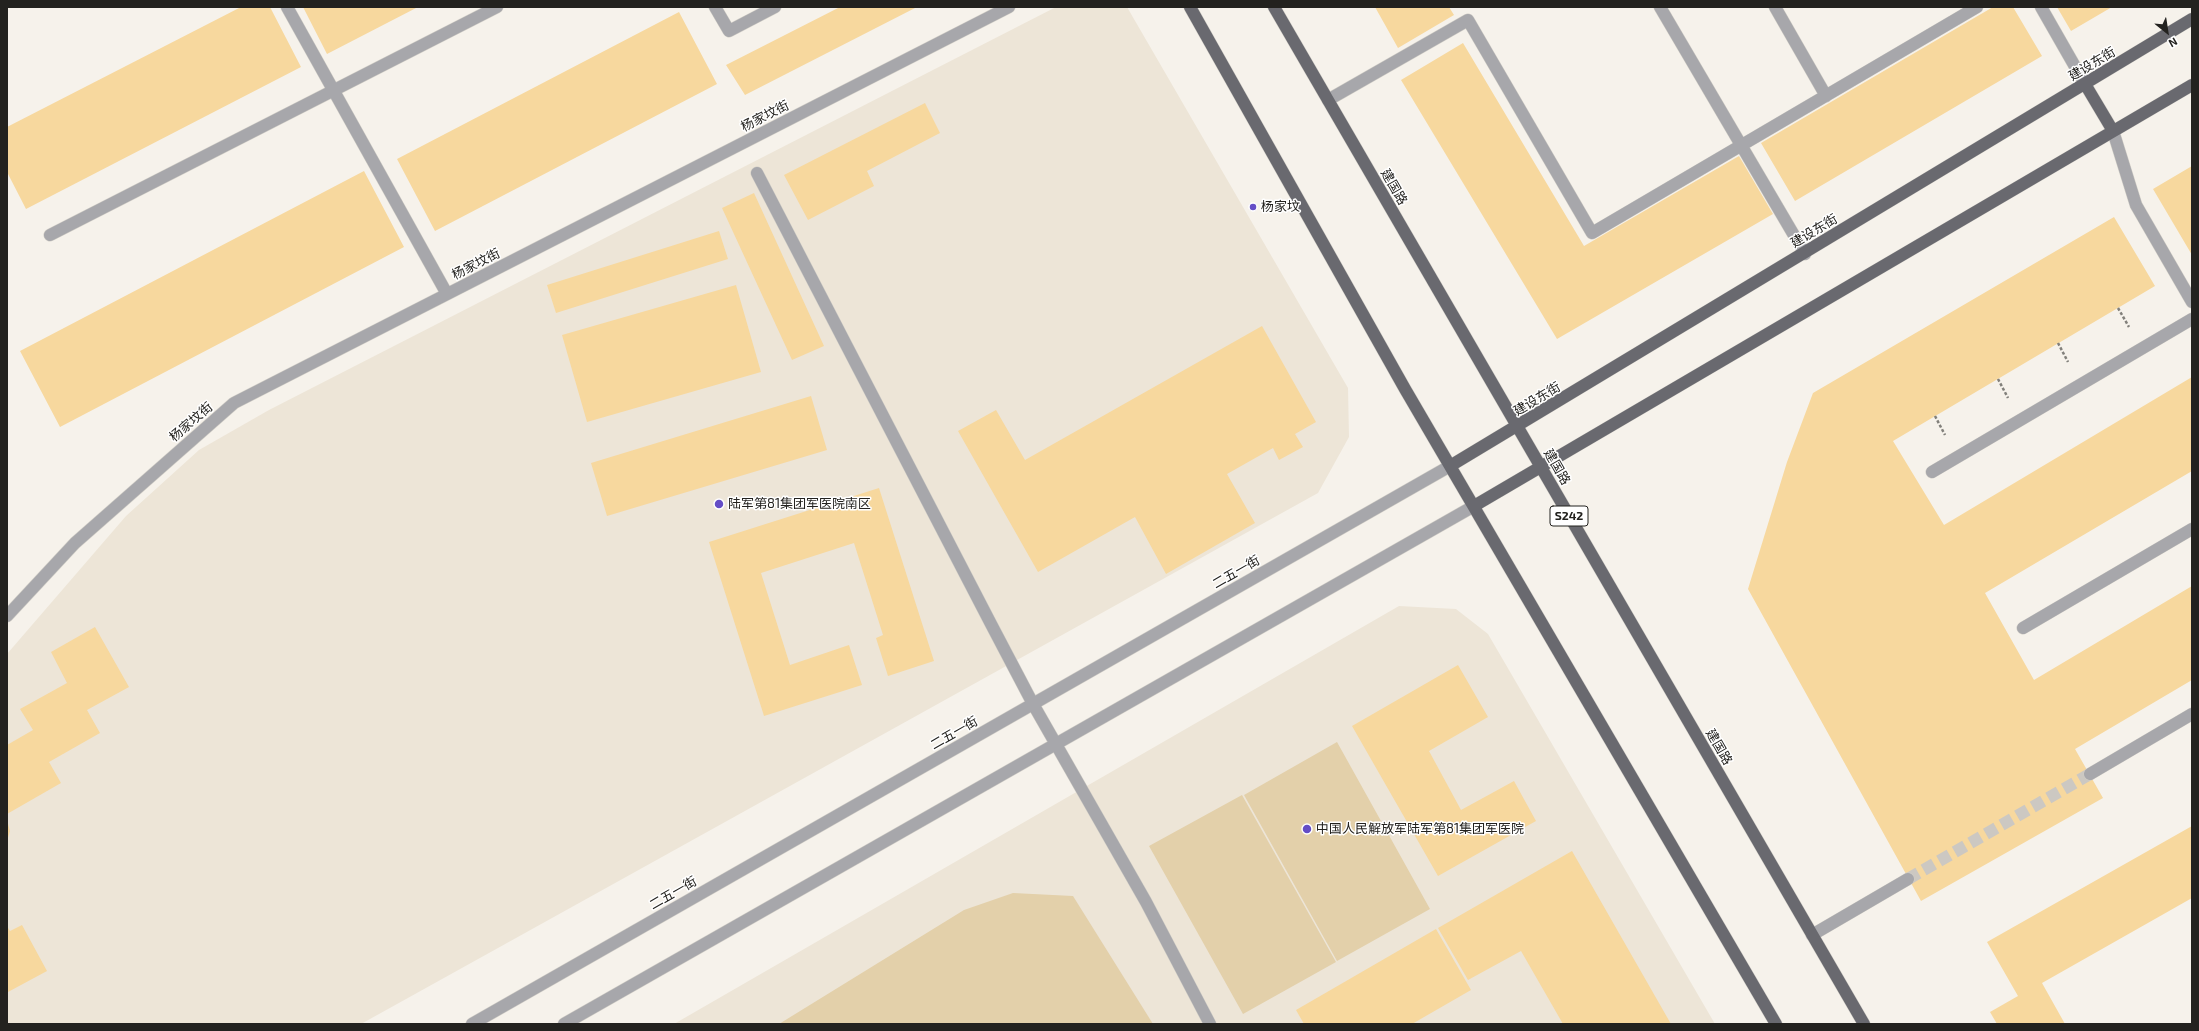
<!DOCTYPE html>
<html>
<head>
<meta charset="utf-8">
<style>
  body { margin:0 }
  #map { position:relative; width:2199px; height:1031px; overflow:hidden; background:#f6f2eb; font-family:"Exo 2",sans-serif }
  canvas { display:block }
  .frame { position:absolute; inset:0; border:8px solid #23221f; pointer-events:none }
  .north { position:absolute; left:2147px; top:12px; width:40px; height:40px; -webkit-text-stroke:3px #fff; paint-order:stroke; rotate:150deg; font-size:11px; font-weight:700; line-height:16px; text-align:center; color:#23221f }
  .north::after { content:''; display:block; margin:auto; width:14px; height:18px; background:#23221f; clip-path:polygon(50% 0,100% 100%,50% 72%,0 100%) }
</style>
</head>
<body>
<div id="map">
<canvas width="2199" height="1031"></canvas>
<div class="frame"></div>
<div class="north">N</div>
</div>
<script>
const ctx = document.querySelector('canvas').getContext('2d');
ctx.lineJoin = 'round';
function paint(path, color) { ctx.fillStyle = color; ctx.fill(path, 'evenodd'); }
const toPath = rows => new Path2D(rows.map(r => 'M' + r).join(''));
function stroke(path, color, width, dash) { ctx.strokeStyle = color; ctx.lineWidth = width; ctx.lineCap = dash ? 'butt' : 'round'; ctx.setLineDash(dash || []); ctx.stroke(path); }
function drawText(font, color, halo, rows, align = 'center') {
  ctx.font = font + ' "Exo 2","Noto Sans SC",sans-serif'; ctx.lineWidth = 3; ctx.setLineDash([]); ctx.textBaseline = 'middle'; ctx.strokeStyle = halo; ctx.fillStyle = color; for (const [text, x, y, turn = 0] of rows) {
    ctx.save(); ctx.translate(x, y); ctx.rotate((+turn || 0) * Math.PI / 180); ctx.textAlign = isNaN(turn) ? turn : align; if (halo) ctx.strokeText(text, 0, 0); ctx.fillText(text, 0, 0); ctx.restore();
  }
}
const built = toPath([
  [1056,7,1127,7,1348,388,1349,437,1318,493,361,1024,7,1024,7,654,126,516,199,450,269,410],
  [1399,606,1456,609,1488,634,1715,1024,674,1024]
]);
const green = toPath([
  [1337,742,1430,909,1337,961,1244,795],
  [1242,795,1336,962,1243,1014,1149,846],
  [1013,893,1073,896,1153,1024,779,1024,964,910]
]);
const building = toPath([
  [241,7,270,7,301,67,26,209,7,172,7,127],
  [303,7,418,7,327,54],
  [840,7,917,7,745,95,726,65],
  [1375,7,1449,7,1454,15,1398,48],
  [1993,7,2013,7,2042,56,1795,201,1761,143],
  [2057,7,2112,7,2071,31],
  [679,12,717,84,435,231,397,159],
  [1463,43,1584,246,1739,156,1773,214,1557,339,1401,80],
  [925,103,940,133,867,171,874,186,808,220,784,175],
  [2192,166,2192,255,2153,189],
  [364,171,404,247,60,427,20,351],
  [754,193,824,346,792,360,722,208],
  [2114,217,2155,286,1893,441,1944,525,2192,377,2192,471,1985,593,2034,680,2192,586,2192,680,2075,749,2103,798,1921,901,1748,589,1787,462,1813,393],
  [719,231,728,259,556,313,547,285],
  [736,285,761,372,587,422,562,335],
  [1262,326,1316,422,1295,434,1303,447,1279,460,1273,448,1227,474,1255,523,1166,574,1135,517,1038,572,958,431,996,410,1025,460],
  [811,396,827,450,607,516,591,463],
  [879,488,934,661,888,676,876,638,883,635,854,543,761,573,790,665,849,645,862,685,764,716,709,542],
  [95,627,129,687,87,710,100,733,49,762,61,783,7,814,7,745,33,730,20,709,67,683,51,652],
  [1458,665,1488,717,1429,751,1461,810,1514,781,1536,821,1438,876,1352,726],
  [7,820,10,831,7,841],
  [2192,826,2192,898,2042,983,2065,1024,1997,1024,1990,1012,2018,996,1987,942],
  [1572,851,1671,1024,1563,1024,1521,951,1468,980,1438,928],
  [22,925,47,971,8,992,7,926,10,931],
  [1436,929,1471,990,1412,1024,1304,1024,1296,1010]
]);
const minorTunnel = toPath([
  [1908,879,2090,774]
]);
const path = toPath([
  [2118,308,2129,327],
  [2058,343,2068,362],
  [1998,379,2008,398],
  [1935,416,1945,435]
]);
const minor = toPath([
  [287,7,447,294],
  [715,7,729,31,775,7],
  [1660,7,1805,254],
  [1775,7,1826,96],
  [2041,7,2085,84],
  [1328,100,1468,20,1592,233,1977,7],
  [2113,131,2136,205,2192,302],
  [757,173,991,624,1033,704,1146,902,1210,1024],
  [50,235,497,7],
  [1932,472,2192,319],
  [7,616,75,543,234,403,1009,7],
  [2023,628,2192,529],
  [2090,774,2192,714],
  [1812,935,1908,879],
  [472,1024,1450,466],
  [564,1024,1474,506]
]);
const major = toPath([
  [1190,7,1405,389,1776,1024],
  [1274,7,1864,1024],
  [2085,84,2113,131],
  [1450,466,2192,19],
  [1474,506,2192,85]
]);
const markers = [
  [1253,207,4,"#644dc6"],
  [719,504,5,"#644dc6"],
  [1307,829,5,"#644dc6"]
];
const shields = [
  [1569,516,38]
];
const shieldNames = [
  ["S242",1569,516]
];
const streetNames = [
  ["建设东街",2092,64,-31],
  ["杨家坟街",765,116,-27],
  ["建国路",1394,187,60],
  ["建设东街",1814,231,-31],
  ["杨家坟街",476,264,-27],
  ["建设东街",1537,399,-31],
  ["杨家坟街",191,422,-41],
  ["建国路",1557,467,60],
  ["二五一街",1236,572,-30],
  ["二五一街",954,733,-30],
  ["建国路",1719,747,60],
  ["二五一街",673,893,-30]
];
const poiNames = [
  ["杨家坟",1261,207],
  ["陆军第81集团军医院南区",728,504],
  ["中国人民解放军陆军第81集团军医院",1316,829]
];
paint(built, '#ede5d7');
paint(green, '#e3d0aa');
paint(building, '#f7d89e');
stroke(minorTunnel, '#ccc8c2', 12, [12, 6]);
stroke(minor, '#d0cdc6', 13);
stroke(major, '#d0cdc6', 13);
stroke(path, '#82807b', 2.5, [3, 2]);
stroke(minor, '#a7a7ab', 12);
stroke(major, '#69696f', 12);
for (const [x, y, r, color] of markers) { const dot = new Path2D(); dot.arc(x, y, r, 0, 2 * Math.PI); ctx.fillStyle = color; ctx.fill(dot); stroke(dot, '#fff', 1.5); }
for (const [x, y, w] of shields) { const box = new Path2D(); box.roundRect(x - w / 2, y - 10, w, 20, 3); ctx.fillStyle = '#fff'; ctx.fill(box); stroke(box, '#23221f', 1); }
drawText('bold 12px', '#23221f', null, shieldNames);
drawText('13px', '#23221f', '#fff', streetNames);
drawText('13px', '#23221f', '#fff', poiNames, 'left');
</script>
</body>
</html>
